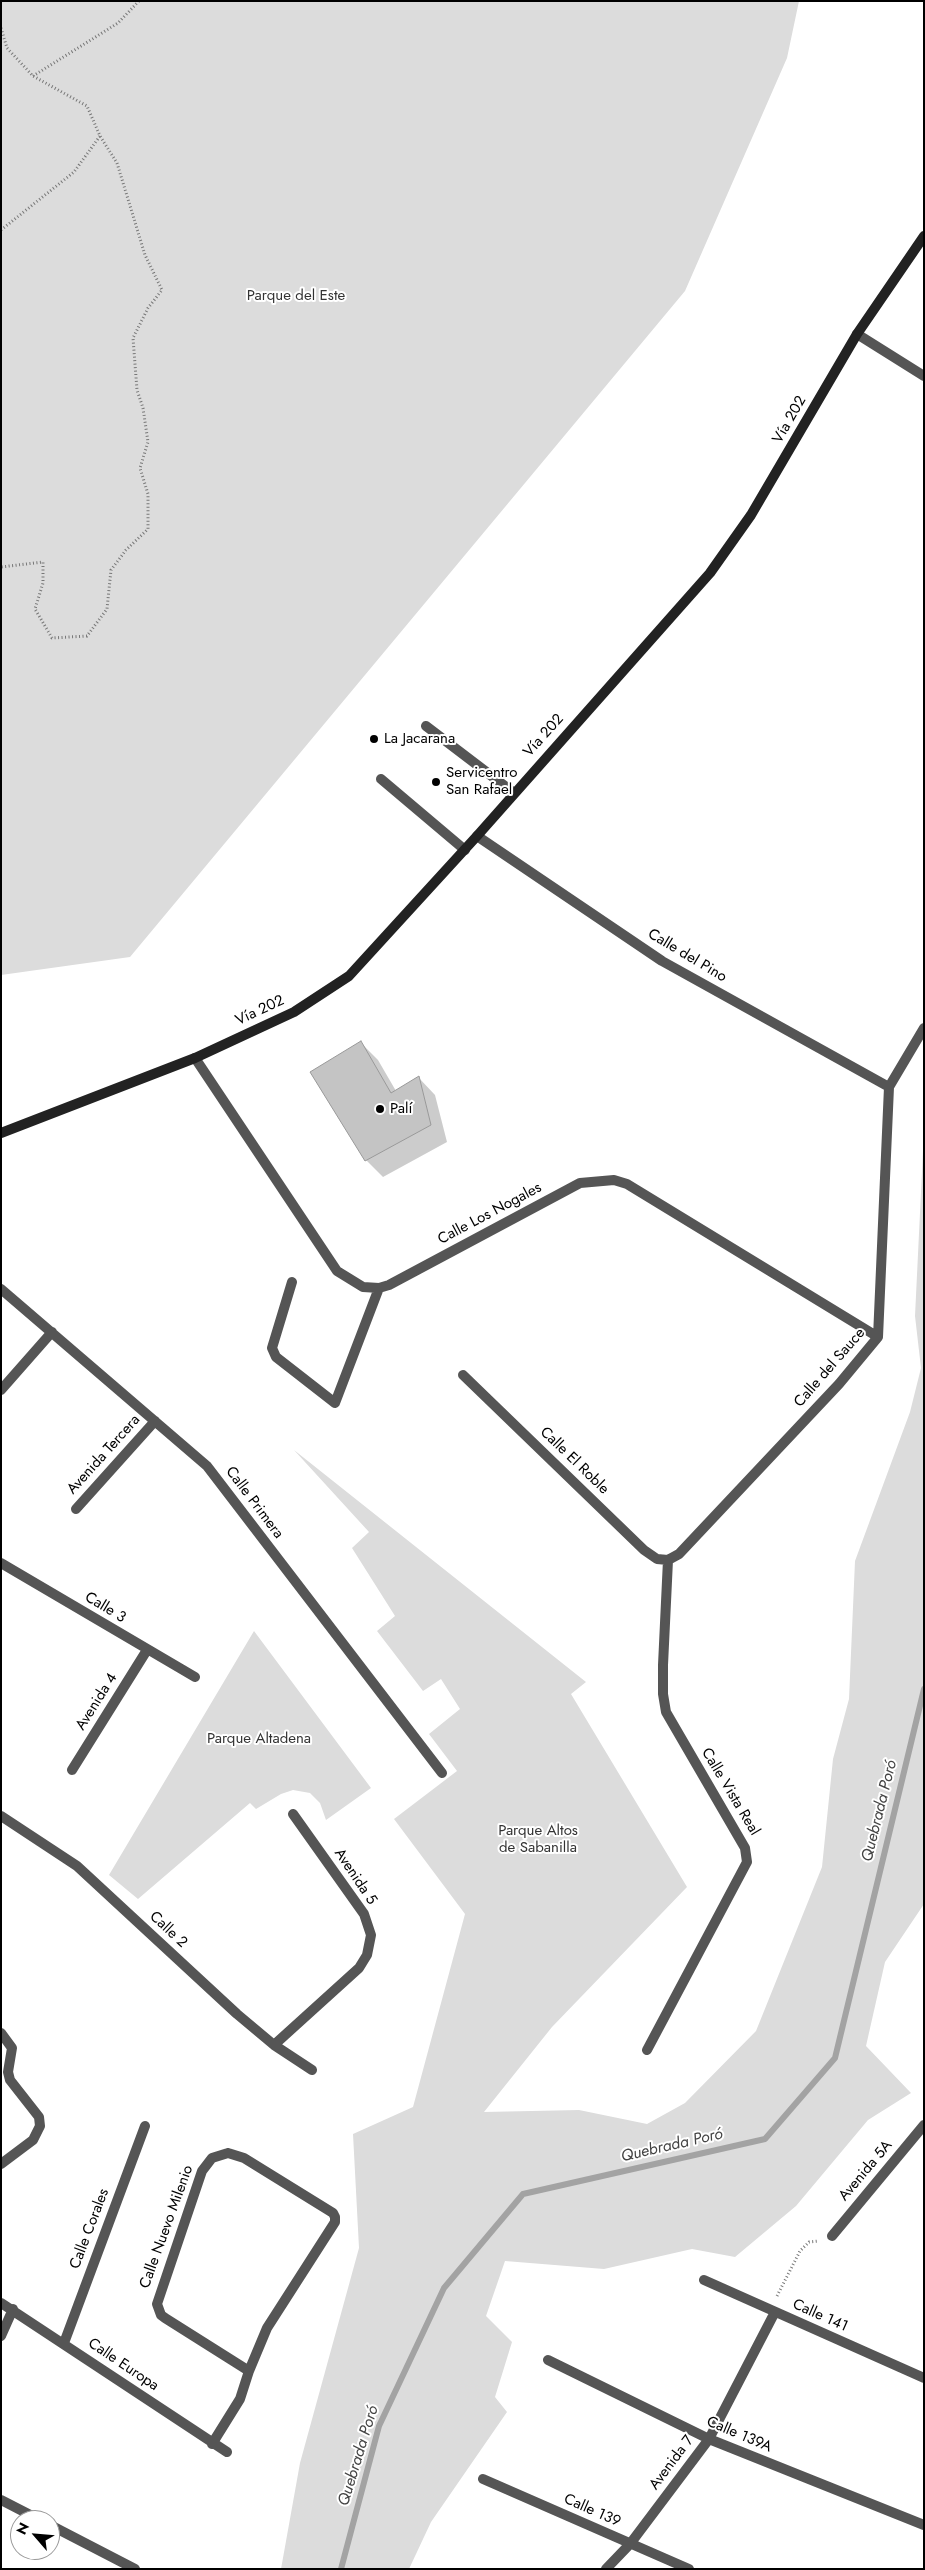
<!DOCTYPE html>
<html>
<head>
<meta charset="utf-8">
<style>
  body { margin:0 }
  #map { position:relative; width:925px; height:2570px; overflow:hidden; background:#fff; font-family:Jost,sans-serif }
  canvas { display:block }
  .frame { position:absolute; inset:0; border:2px solid #000; pointer-events:none }
  .north { position:absolute; left:10px; top:2510px; width:50px; height:50px; box-sizing:border-box; background:#fff; border:1px solid #999; border-radius:50%; rotate:297deg; font-size:14px; font-weight:700; line-height:20px; text-align:center; color:#000 }
  .north::after { content:''; display:block; margin:auto; width:18px; height:22px; background:#000; clip-path:polygon(50% 0,100% 100%,50% 72%,0 100%) }
</style>
</head>
<body>
<div id="map">
<canvas width="925" height="2570"></canvas>
<div class="frame"></div>
<div class="north">N</div>
</div>
<script>
const ctx = document.querySelector('canvas').getContext('2d');
ctx.lineJoin = 'round';
function paint(path, color) { ctx.fillStyle = color; ctx.fill(path, 'evenodd'); }
const toPath = rows => new Path2D(rows.map(r => 'M' + r).join(''));
function stroke(path, color, width, dash) { ctx.strokeStyle = color; ctx.lineWidth = width; ctx.lineCap = dash ? 'butt' : 'round'; ctx.setLineDash(dash || []); ctx.stroke(path); }
function drawText(font, color, halo, rows, align = 'center') {
  ctx.font = font + ' Jost,sans-serif'; ctx.lineWidth = 4; ctx.setLineDash([]); ctx.textBaseline = 'middle'; ctx.strokeStyle = halo; ctx.fillStyle = color; for (const [text, x, y, turn = 0] of rows) {
    ctx.save(); ctx.translate(x, y); ctx.rotate((+turn || 0) * Math.PI / 180); ctx.textAlign = isNaN(turn) ? turn : align; if (halo) ctx.strokeText(text, 0, 0); ctx.fillText(text, 0, 0); ctx.restore();
  }
}
const green = toPath([
  [1,1,799,1,787,58,685,291,130,957,1,975],
  [924,1130,924,1904,885,1962,866,2046,911,2093,868,2120,796,2206,735,2257,692,2249,604,2269,505,2261,486,2316,512,2342,495,2397,507,2412,431,2522,409,2569,281,2569,300,2463,359,2248,353,2134,413,2107,465,1914,394,1819,457,1771,429,1734,460,1709,441,1679,423,1691,377,1631,395,1616,352,1548,369,1532,294,1450,586,1682,571,1694,687,1887,552,2027,484,2112,579,2110,647,2124,685,2103,756,2031,822,1867,833,1759,849,1699,855,1561,910,1412,921,1368,915,1316],
  [254,1631,371,1788,326,1820,320,1803,310,1793,293,1790,281,1794,256,1809,250,1803,138,1899,109,1875]
]);
const shadow = toPath([
  [361,1043,378,1060,396,1091,419,1078,435,1095,447,1142,383,1177,366,1160]
]);
const stream = toPath([
  [341,2569,379,2426,444,2288,523,2194,765,2139,835,2058,924,1689]
]);
const building = toPath([
  [361,1041,391,1093,419,1076,431,1125,365,1161,310,1072,361,1041]
]);
const path = toPath([
  [1,28,7,48,33,76,87,106,100,136,117,163,145,255,162,290,148,308,133,338,137,390,143,408,148,442,140,468,148,494,148,529,126,550,111,570,107,609,87,636,52,638,35,609,43,583,43,562,1,567],
  [33,76,118,23,139,1],
  [1,230,74,172,100,136],
  [777,2296,800,2251,809,2242,819,2241]
]);
const service = toPath([
  [857,334,924,376],
  [426,726,514,793],
  [381,779,465,850],
  [1,2500,40,2520],
  [50,2525,135,2569]
]);
const minor = toPath([
  [477,836,662,961,889,1087],
  [195,1058,337,1271,363,1287,379,1288,389,1285,580,1183,614,1180,627,1184,878,1337],
  [292,1282,272,1348,276,1357,335,1403,379,1288],
  [1,1289,207,1466,442,1773],
  [463,1375,644,1550,657,1559,668,1560],
  [1,1390,52,1332],
  [76,1509,155,1421],
  [668,1560,679,1554,839,1384,878,1337,889,1087,924,1028],
  [1,1563,195,1677],
  [72,1770,147,1650],
  [1,1816,77,1866,237,2014,274,2045,312,2070],
  [1,2033,12,2048,8,2072,10,2080,39,2117,40,2126,33,2140,1,2164],
  [274,2045,359,1968,367,1955,371,1935,364,1914,293,1814],
  [647,2050,747,1862,745,1848,666,1712,663,1694,663,1665,668,1560],
  [228,2153,244,2158,333,2213,335,2217,335,2222,267,2328,249,2371,165,2318,161,2315,157,2304,202,2171,212,2158,228,2153],
  [832,2236,924,2125],
  [704,2280,924,2378],
  [1,2303,227,2452],
  [1,2336,13,2309],
  [64,2343,145,2126],
  [548,2360,709,2439,924,2525],
  [212,2444,240,2399,249,2371],
  [483,2479,689,2569],
  [606,2569,630,2544,709,2439,775,2312]
]);
const secondary = toPath([
  [1,1133,195,1058,294,1012,349,976,477,836,710,573,751,515,857,334,924,236]
]);
const markers = [
  [374,739,5,"#000"],
  [436,782,5,"#000"],
  [380,1109,5,"#000"]
];
const parkNames = [
  ["Parque del Este",296,296],
  ["Parque Altadena",259,1739],
  ["Parque Altos",538,1831],
  ["de Sabanilla",538,1848]
];
const streetNames = [
  ["Vía 202",790,420,-60],
  ["Vía 202",544,736,-48],
  ["Calle del Pino",687,956,31],
  ["Vía 202",260,1011,-25],
  ["Calle Los Nogales",490,1214,-28],
  ["Calle del Sauce",830,1368,-49],
  ["Avenida Tercera",104,1455,-48],
  ["Calle El Roble",574,1461,44],
  ["Calle Primera",254,1503,53],
  ["Calle 3",105,1608,31],
  ["Avenida 4",97,1702,-58],
  ["Calle Vista Real",730,1792,59],
  ["Avenida 5",355,1877,56],
  ["Calle 2",168,1930,43],
  ["Avenida 5A",866,2171,-50],
  ["Calle Nuevo Milenio",167,2227,-70],
  ["Calle Corales",90,2229,-69],
  ["Calle 141",820,2316,24],
  ["Calle Europa",123,2365,34],
  ["Calle 139A",739,2435,23],
  ["Avenida 7",672,2463,-53],
  ["Calle 139",592,2511,24]
];
const poiNames = [
  ["La Jacarana",384,739],
  ["Servicentro",446,773],
  ["San Rafael",446,790],
  ["Palí",390,1109]
];
const waterNames = [
  ["Quebrada Poró",880,1811,-76],
  ["Quebrada Poró",672,2146,-13],
  ["Quebrada Poró",359,2456,-73]
];
paint(green, '#dcdcdc');
paint(shadow, '#0003');
stroke(stream, '#a3a3a3', 6);
paint(building, '#c4c4c4');
stroke(building, '#999', 1);
stroke(path, '#777', 3, [1, 2.5]);
stroke(service, '#555', 10);
stroke(minor, '#555', 10);
stroke(secondary, '#222', 10);
for (const [x, y, r, color] of markers) { const dot = new Path2D(); dot.arc(x, y, r, 0, 2 * Math.PI); ctx.fillStyle = color; ctx.fill(dot); stroke(dot, '#fff', 2); }
drawText('15px', '#333', '#fff', parkNames);
drawText('15px', '#000', '#fff', streetNames);
drawText('15px', '#000', '#fff', poiNames, 'left');
drawText('italic 16px', '#444', '#fff', waterNames);
</script>
</body>
</html>
